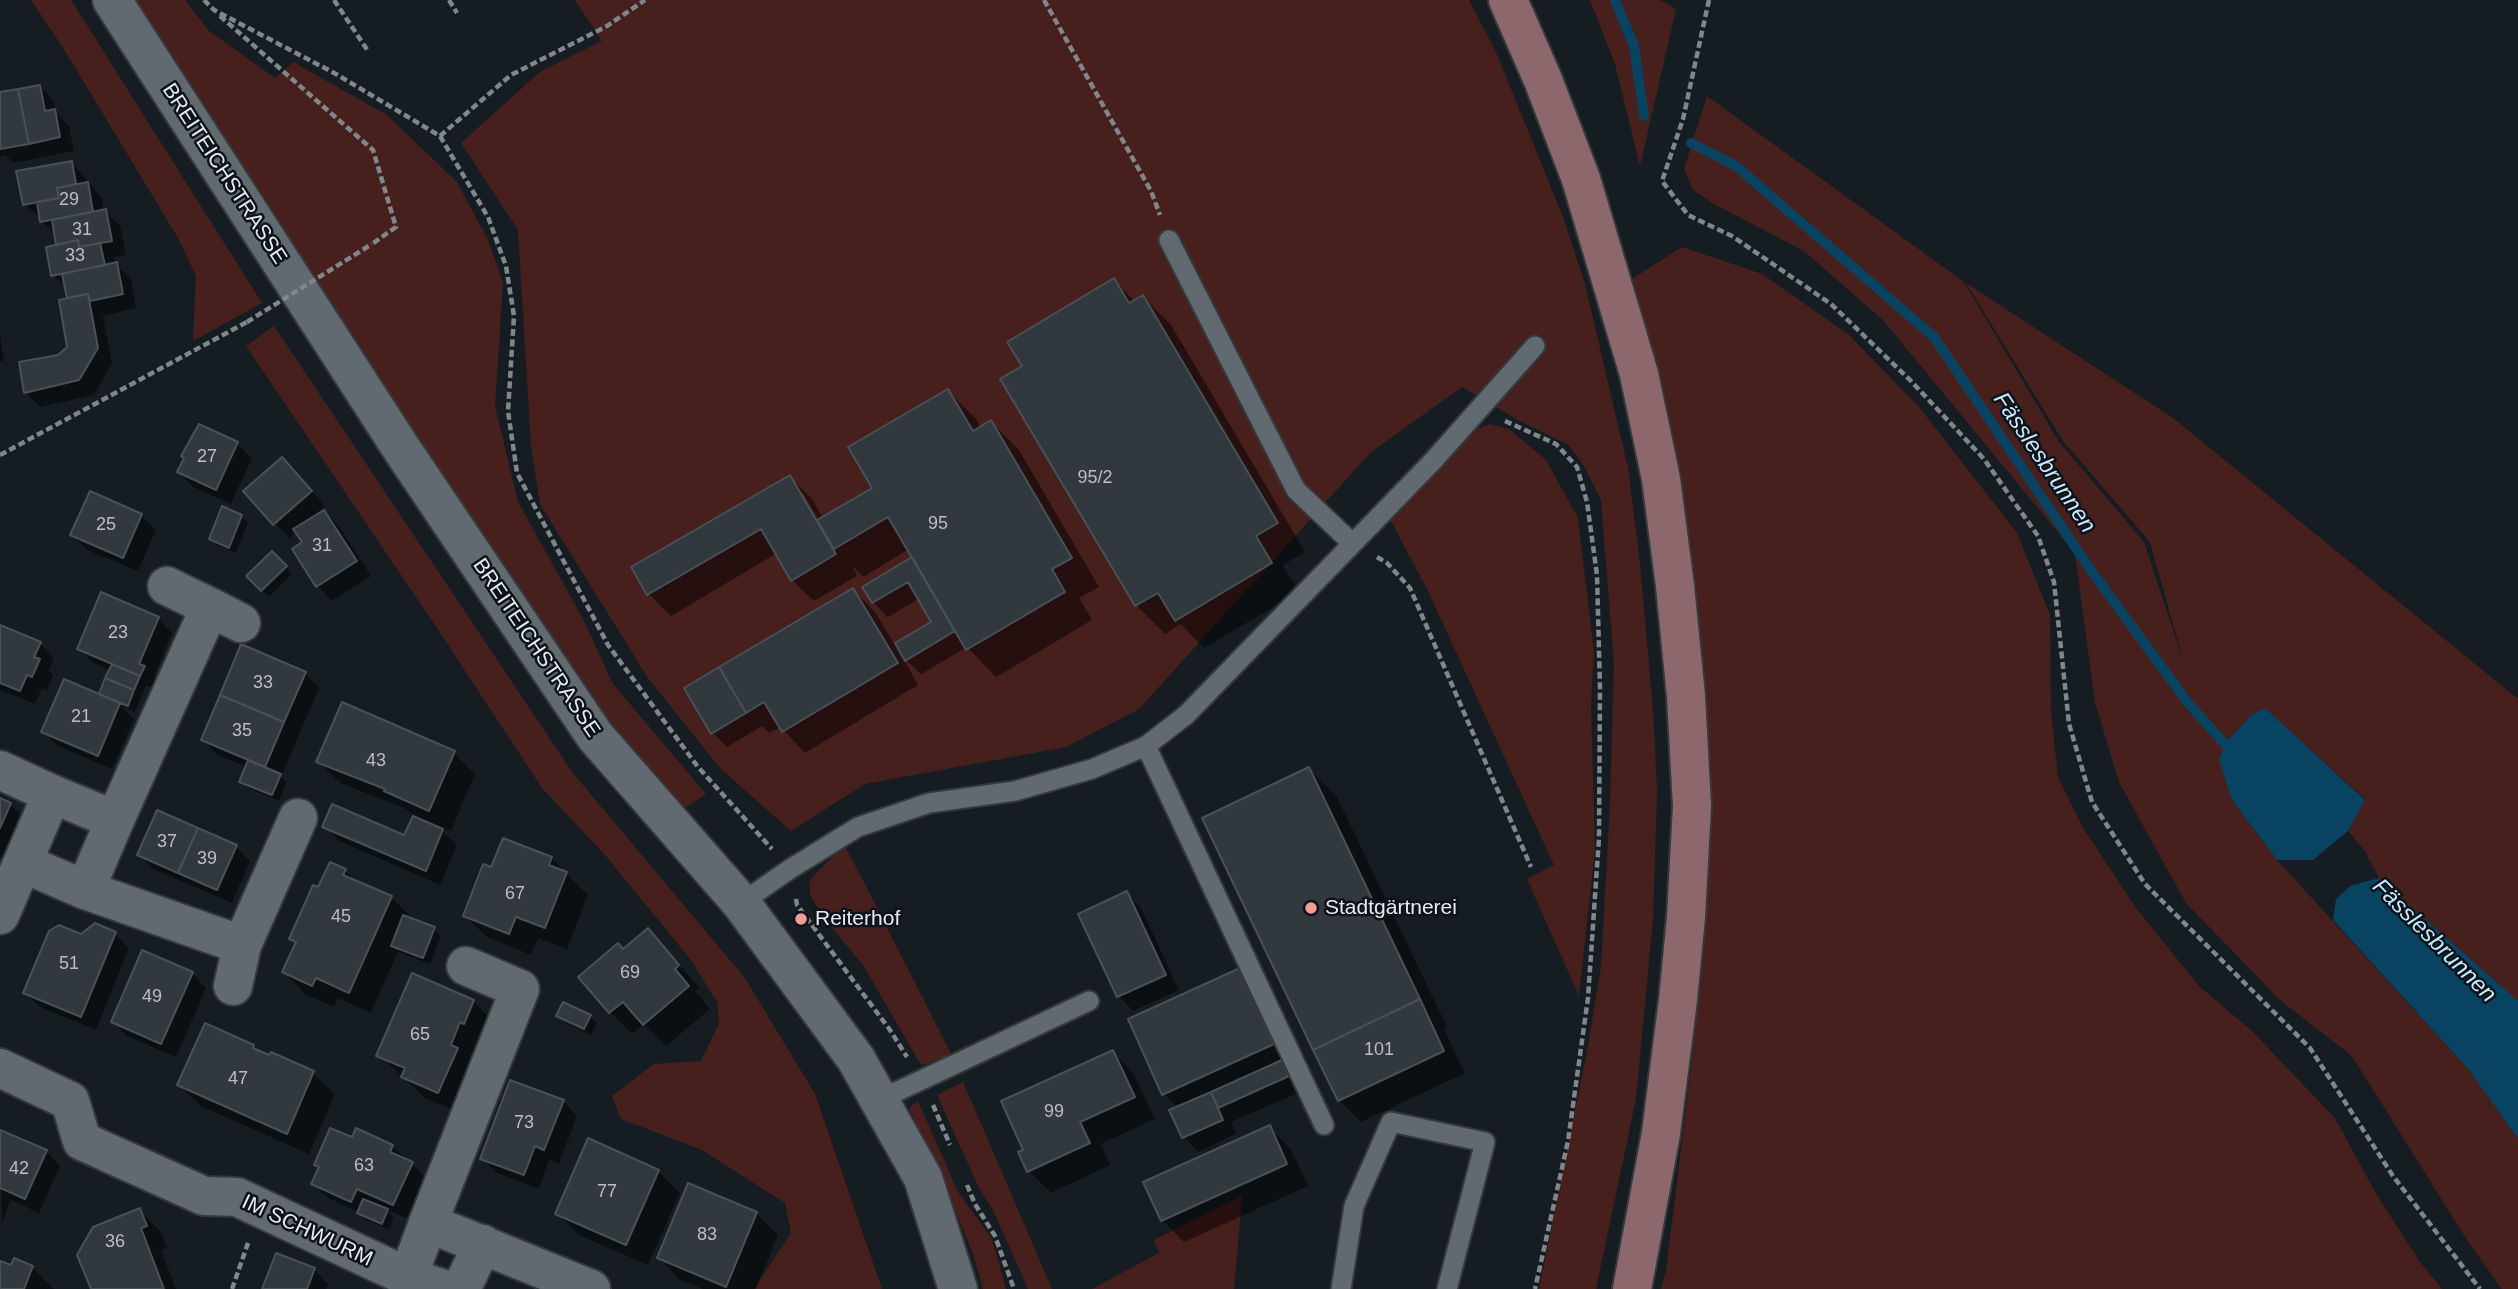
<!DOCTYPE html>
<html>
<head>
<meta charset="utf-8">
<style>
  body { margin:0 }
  canvas { display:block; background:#151d22 }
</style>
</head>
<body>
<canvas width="2518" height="1289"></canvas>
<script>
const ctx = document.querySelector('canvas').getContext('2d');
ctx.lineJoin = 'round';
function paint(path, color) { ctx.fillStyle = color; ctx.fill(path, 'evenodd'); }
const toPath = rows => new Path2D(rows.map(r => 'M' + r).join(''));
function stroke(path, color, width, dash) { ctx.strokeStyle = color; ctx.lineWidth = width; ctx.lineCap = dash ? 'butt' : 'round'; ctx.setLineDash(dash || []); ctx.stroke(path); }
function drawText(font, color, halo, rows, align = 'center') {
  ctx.font = font + ' Helvetica,sans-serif'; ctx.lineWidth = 5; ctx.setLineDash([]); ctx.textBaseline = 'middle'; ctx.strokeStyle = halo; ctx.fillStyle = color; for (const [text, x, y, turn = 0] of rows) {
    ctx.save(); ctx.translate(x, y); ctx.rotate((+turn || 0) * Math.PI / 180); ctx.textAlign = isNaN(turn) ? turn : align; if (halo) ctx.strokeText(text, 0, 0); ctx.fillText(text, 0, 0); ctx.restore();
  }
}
const green = toPath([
  [31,0,71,0,262,303,193,341,196,276,178,238,64,49],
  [133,0,185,0,209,31,275,78,293,62,387,115,457,182,487,238,503,282,495,406,518,502,583,619,613,684,706,794,682,810,606,728,391,403,270,206],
  [575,0,1469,0,1496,52,1563,217,1585,284,1628,468,1640,564,1653,710,1657,790,1653,919,1636,1099,1596,1289,1539,1289,1587,1052,1601,967,1610,804,1614,664,1601,500,1584,466,1569,445,1518,420,1462,387,1371,452,1139,709,1066,747,865,784,791,831,720,768,648,678,540,504,531,446,518,230,461,143,541,71,602,41],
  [1590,0,1660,0,1676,9,1640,166,1615,64],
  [1707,96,1964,282,2059,442,2144,542,2184,663,2150,542,2063,441,1966,283,2173,418,2518,699,2518,1001,2379,878,2365,851,2348,831,2365,799,2265,709,2251,715,2225,744,2232,800,2277,860,2469,1070,2518,1139,2518,1289,2502,1289,2467,1240,2352,1056,2280,1000,2186,903,2119,782,2095,703,2075,553,1883,320,1804,251,1714,204,1693,190,1684,169],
  [1682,247,1762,274,1848,334,1919,407,2017,533,2050,615,2051,714,2058,777,2083,828,2136,908,2200,987,2252,1031,2334,1117,2378,1197,2420,1262,2442,1289,1661,1289,1666,1270,1691,1069,1705,941,1705,775,1697,604,1678,470,1632,279],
  [274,326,572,772,745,978,815,1094,882,1289,754,1289,791,1233,785,1203,702,1150,621,1119,612,1096,654,1064,701,1061,719,1024,717,1002,691,960,606,856,542,788,439,631,246,346],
  [1490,424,1509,429,1546,460,1578,518,1594,652,1591,705,1595,850,1579,996,1527,879,1554,865,1427,589,1389,517,1474,430],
  [844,845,864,882,952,1056,921,1065,863,965,823,917,810,894,810,880],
  [963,1082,1003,1175,1052,1289,1028,1289,993,1210,978,1186,937,1095],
  [918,1101,958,1192,992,1239,1006,1289,983,1289,973,1254,944,1183,909,1108],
  [1242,1196,1234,1289,1092,1289,1159,1253,1154,1240]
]);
const water = toPath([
  [2265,708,2365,800,2348,831,2313,860,2277,860,2232,800,2219,760,2225,744,2251,715],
  [2379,878,2518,1001,2518,1139,2469,1070,2333,920,2336,899,2350,886]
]);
const shadow = toPath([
  [40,87,54,101,56,113,69,126,74,151,14,163,5,155,0,156,0,93],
  [72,163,102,198,104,211,120,225,126,255,114,257,115,264,131,279,136,308,103,316,112,363,94,395,40,407,26,393,21,363,58,357,69,347,69,299,67,289,53,275,58,246,57,236,42,222,41,218,24,204],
  [1114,280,1135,302,1143,297,1171,325,1305,552,1283,565,1299,592,1204,648,1181,624,1165,634,1136,605,1003,379,1024,366],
  [0,336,4,361,0,361],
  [948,391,976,419,981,428,991,422,1019,450,1099,587,1079,598,1092,620,996,677,967,647,921,674,902,656,918,685,805,753,781,727,769,733,762,726,727,747,713,733,853,590,875,612,895,645,934,622,920,598,888,617,873,602,864,587,917,565,909,549,863,577,852,565,857,576,814,601,792,580,777,553,671,616,649,594,790,477,812,499,823,518,874,488],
  [803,493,824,529,821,531,800,495],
  [237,444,252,458,231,504,193,487,179,472],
  [296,473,325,506,315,515,317,517,324,512,339,526,371,576,332,601,317,586,294,550,304,543,297,531,289,538,245,491],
  [141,515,156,530,138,571,87,550,72,535],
  [241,516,248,523,236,553,218,546,211,539],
  [272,553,292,574,269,597,248,576],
  [158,618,172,633,154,677,158,682,155,689,146,685,135,712,120,705,134,719,112,769,58,746,43,731,107,699,101,693,111,671,93,663,79,649],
  [0,626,40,643,54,658,49,671,53,675,47,690,42,688,35,704,0,690],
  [305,673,319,688,281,777,287,782,279,801,248,788,241,781,247,767,217,755,203,740],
  [454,753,475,774,451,831,437,826,457,845,440,885,339,841,325,826,405,838,415,816,404,808,340,783,318,761],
  [1309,769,1337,797,1447,1027,1444,1029,1465,1073,1361,1122,1339,1100],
  [0,800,10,804,25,819,7,860,0,857],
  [236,847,250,861,232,903,153,869,139,855],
  [551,858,588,895,567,949,538,938,531,955,487,937,465,916,492,869],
  [345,871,357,882,391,897,413,919,434,929,441,936,430,964,398,952,371,1013,338,998,334,1007,305,994,284,972,297,944,291,938,319,889],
  [1127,893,1141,908,1179,990,1133,1011,1119,996],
  [648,930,700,988,695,991,710,1009,666,1046,644,1024,632,1034,610,1012,624,951],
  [115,934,129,948,96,1030,40,1007,25,993,81,936],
  [1240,970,1262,992,1303,1091,1231,1122,1236,1134,1198,1152,1184,1137,1172,1111,1178,1108,1164,1094],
  [192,973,206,988,176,1057,127,1036,113,1021],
  [473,1001,495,1023,460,1113,425,1098,379,1055],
  [558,1016,590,1016,597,1023,591,1035,565,1023],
  [253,1046,261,1054,270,1058,272,1054,313,1073,335,1094,309,1154,201,1106,179,1085],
  [1113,1052,1134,1074,1155,1119,1101,1144,1110,1165,1051,1193,1029,1171,1025,1150],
  [563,1101,577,1116,559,1164,549,1159,539,1189,497,1173,482,1158],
  [1269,1127,1291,1149,1308,1186,1184,1242,1162,1220],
  [0,1131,46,1151,60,1166,39,1213,11,1200,2,1222],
  [353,1140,392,1146,427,1178,408,1219,386,1209,394,1218,389,1229,366,1220,359,1212,328,1198,313,1184,320,1168,316,1165],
  [658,1171,680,1193,648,1265,579,1235,557,1213],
  [139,1210,161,1232,167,1248,161,1250,176,1289,93,1289],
  [756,1213,778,1235,756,1289,703,1289,680,1280,659,1258],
  [15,1260,32,1267,54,1289,0,1289,0,1262,12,1267],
  [314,1269,328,1284,326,1289,264,1289]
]);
const stream = toPath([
  [1615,0,1634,46,1644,116],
  [1691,143,1736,166,1934,337,2090,569,2188,703,2234,754]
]);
const building = toPath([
  [40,85,45,111,55,109,60,137,29,144,18,89,40,85],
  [18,89,29,144,0,149,0,92,18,89],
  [72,161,76,184,57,188,59,198,23,205,16,171,72,161],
  [88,182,93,212,40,222,37,202,59,198,57,188,88,182],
  [106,209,112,241,79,247,78,240,56,245,52,220,106,209],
  [78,240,79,247,100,243,105,265,51,276,46,247,78,240],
  [117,262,123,294,90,301,88,294,67,298,62,274,117,262],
  [1114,278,1129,303,1143,295,1278,523,1256,536,1272,563,1175,621,1158,593,1135,606,1000,379,1022,366,1007,342,1114,278],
  [88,294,98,348,79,380,24,393,19,362,58,355,67,347,59,300,88,294],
  [948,389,973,431,991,420,1072,558,1052,569,1065,592,966,650,888,517,834,549,817,520,872,488,848,447,948,389],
  [199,424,238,442,216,490,177,472,184,458,181,456,199,424],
  [282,457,312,491,273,525,243,491,282,457],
  [790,475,836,554,791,581,761,529,647,595,631,567,790,475],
  [90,491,142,514,123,558,70,535,90,491],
  [222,506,242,515,229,548,209,539,222,506],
  [324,510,357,561,316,587,292,549,302,542,293,529,324,510],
  [272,551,287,566,261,591,246,576,272,551],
  [912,557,955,631,905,661,895,643,931,622,908,582,872,603,862,587,912,557],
  [853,588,898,663,782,732,764,702,746,713,719,667,853,588],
  [101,592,159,617,139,664,145,666,140,676,77,649,101,592],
  [0,625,41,642,34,657,40,659,32,677,27,675,20,691,0,683,0,625],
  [241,644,306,672,284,722,220,695,241,644],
  [112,664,140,676,134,690,105,678,112,664],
  [719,667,746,713,711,734,684,688,719,667],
  [105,678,134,690,128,706,99,694,105,678],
  [64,679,120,703,98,756,41,732,64,679],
  [220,695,284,722,265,767,201,740,220,695],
  [342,702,455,751,429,811,384,791,385,789,316,762,342,702],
  [248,760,281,774,272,795,239,782,248,760],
  [1309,767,1420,999,1313,1050,1202,818,1309,767],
  [0,798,11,803,0,828,0,798],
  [332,804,404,835,413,816,443,829,426,871,322,827,332,804],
  [157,810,198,828,178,873,137,855,157,810],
  [198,828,237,845,217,890,178,873,198,828],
  [503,838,552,857,549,865,567,872,545,928,516,917,509,934,463,916,483,864,491,867,503,838],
  [330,862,346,869,343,875,392,896,349,993,316,978,312,986,282,972,296,942,289,939,313,885,318,887,330,862],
  [1127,891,1166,975,1117,997,1078,914,1127,891],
  [403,915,435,927,423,958,391,946,403,915],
  [95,923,116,932,81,1017,23,993,49,931,59,925,81,934,95,923],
  [648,928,679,965,675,969,689,986,643,1025,623,1002,609,1013,578,977,618,943,623,949,648,928],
  [142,950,193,972,161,1044,111,1022,142,950],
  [1240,968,1274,1044,1162,1095,1128,1019,1240,968],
  [412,973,474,1000,464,1024,460,1022,451,1045,458,1048,438,1093,401,1077,405,1068,376,1056,412,973],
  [1420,999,1444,1051,1338,1101,1313,1050,1420,999],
  [563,1002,591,1015,584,1029,556,1016,563,1002],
  [205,1023,254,1045,253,1048,269,1055,271,1052,314,1071,287,1134,177,1085,205,1023],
  [1113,1050,1135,1097,1080,1122,1090,1143,1027,1172,1018,1152,1023,1150,1001,1101,1113,1050],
  [1282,1060,1289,1076,1218,1108,1211,1092,1282,1060],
  [510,1080,564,1100,544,1150,535,1146,524,1175,480,1159,510,1080],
  [1211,1092,1223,1120,1182,1138,1169,1110,1211,1092],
  [1270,1125,1287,1164,1161,1221,1143,1182,1270,1125],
  [330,1128,352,1137,356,1128,393,1145,390,1152,413,1162,393,1205,357,1189,351,1202,311,1184,319,1167,314,1165,330,1128],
  [0,1130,47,1150,25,1199,0,1188,0,1130],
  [588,1138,659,1170,626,1245,555,1214,588,1138],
  [688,1183,757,1212,726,1287,657,1258,688,1183],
  [363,1199,388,1209,382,1224,357,1213,363,1199],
  [140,1208,147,1226,141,1228,164,1289,91,1289,77,1255,93,1227,140,1208],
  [276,1253,315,1268,307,1289,262,1289,276,1253],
  [14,1258,33,1266,24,1289,0,1289,0,1261,11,1265,14,1258]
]);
const path = toPath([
  [204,0,214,10,336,74,440,136,488,217,506,266,514,316,508,411,517,473,608,645,698,767,772,849],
  [334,0,368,51],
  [449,0,457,13],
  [1044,0,1151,191,1160,215],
  [1709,0,1683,119,1662,181,1688,215,1732,236,1831,304,1910,380,1984,459,2038,536,2054,582,2069,724,2092,802,2145,884,2310,1048,2393,1176,2480,1289],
  [220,16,373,150,396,227,372,244],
  [440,136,511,75,607,26,645,0],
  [1505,421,1556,444,1577,467,1587,502,1597,575,1600,688,1599,838,1588,998,1568,1141,1535,1289],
  [0,455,247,322],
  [1377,557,1387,563,1410,588,1531,867],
  [796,899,797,905,890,1030,907,1057],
  [933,1105,950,1145],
  [967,1185,975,1204,995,1236,1014,1289],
  [232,1289,248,1243]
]);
const service = toPath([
  [1169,240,1296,490,1352,543],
  [1146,746,1324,1125],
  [741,903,790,869,858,827,929,803,1015,791,1092,769,1146,746,1186,715,1433,461,1535,346],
  [879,1100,1089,1001],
  [1341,1289,1354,1206,1391,1122,1485,1142,1447,1289]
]);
const minor = toPath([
  [112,0,401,448,595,736,741,903,856,1059,923,1178,958,1289],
  [210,607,241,623],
  [0,770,52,794],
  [23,863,85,890,242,945,298,818],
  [85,890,115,820],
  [0,915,52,794,115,820,210,607,167,586],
  [233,986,242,945],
  [0,1068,70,1101,82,1141,204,1196,237,1197,408,1277,444,1289],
  [428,1223,520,989,466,966],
  [408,1277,428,1223,591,1289],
  [461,1289,483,1244]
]);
const secondary = toPath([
  [1508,0,1543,80,1581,179,1639,374,1661,479,1675,586,1686,696,1692,806,1686,917,1678,1000,1661,1133,1632,1289]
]);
const pathBridge = toPath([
  [247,322,372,244]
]);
const markers = [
  [1311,908,7,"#f59c95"],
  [801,919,7,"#f59c95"]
];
const numberNames = [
  ["29",69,200],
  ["31",82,230],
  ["33",75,256],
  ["27",207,457],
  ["95/2",1095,478],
  ["95",938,524],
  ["25",106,525],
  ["31",322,546],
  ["23",118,633],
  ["33",263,683],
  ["21",81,717],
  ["35",242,731],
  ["43",376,761],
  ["37",167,842],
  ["39",207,859],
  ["67",515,894],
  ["45",341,917],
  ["51",69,964],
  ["69",630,973],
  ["49",152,997],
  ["65",420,1035],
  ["101",1379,1050],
  ["47",238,1079],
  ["99",1054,1112],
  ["73",524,1123],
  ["63",364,1166],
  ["42",19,1169],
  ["77",607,1192],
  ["83",707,1235],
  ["36",115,1242]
];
const streetNames = [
  ["BREITEICHSTRASSE",224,174,57],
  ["BREITEICHSTRASSE",536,648,56],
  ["IM SCHWURM",307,1231,25]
];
const poiNames = [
  ["Stadtgärtnerei",1325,908],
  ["Reiterhof",815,919]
];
const waterNames = [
  ["Fässlesbrunnen",2044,463,56],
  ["Fässlesbrunnen",2434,941,45]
];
paint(green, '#471f1d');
paint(water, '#084362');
paint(shadow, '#0007');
stroke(stream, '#084362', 10);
paint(building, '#31393f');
stroke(building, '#485157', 2);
stroke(service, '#35393d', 23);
stroke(minor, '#35393d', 42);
stroke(secondary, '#35393d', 42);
stroke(path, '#80878b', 4.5, [7, 3.5]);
stroke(service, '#616a71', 19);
stroke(minor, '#616a71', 38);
stroke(secondary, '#8c686c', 38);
stroke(pathBridge, '#80878b', 4.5, [7, 3.5]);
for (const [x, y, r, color] of markers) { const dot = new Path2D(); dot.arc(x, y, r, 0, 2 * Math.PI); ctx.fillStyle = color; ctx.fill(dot); stroke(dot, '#0c1319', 2.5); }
drawText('18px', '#b9bec3', null, numberNames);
drawText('21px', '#e6ebef', '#0c1319', streetNames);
drawText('21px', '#e6ebef', '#0c1319', poiNames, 'left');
drawText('italic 23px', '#cae8fe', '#0c1319', waterNames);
</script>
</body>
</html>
